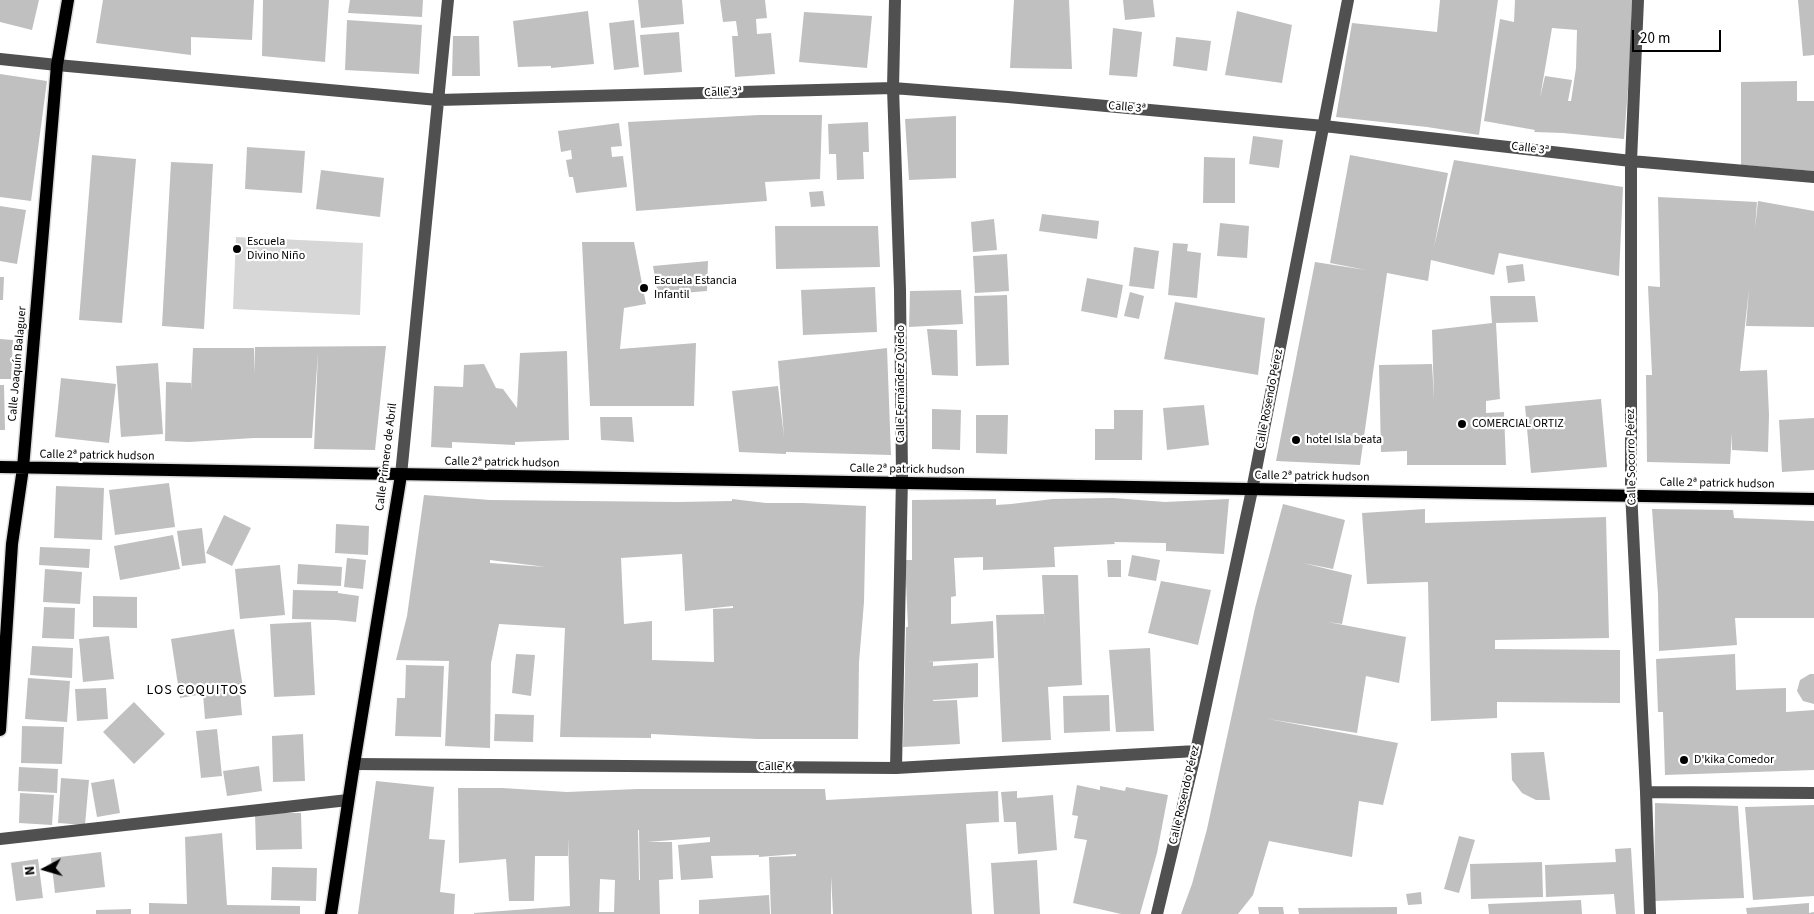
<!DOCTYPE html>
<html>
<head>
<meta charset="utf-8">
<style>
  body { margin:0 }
  #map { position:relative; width:1814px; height:914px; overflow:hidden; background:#fff; font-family:"Source Sans 3",sans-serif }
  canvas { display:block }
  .north { position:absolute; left:20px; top:844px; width:50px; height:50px; -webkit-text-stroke:4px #fff; paint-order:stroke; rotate:264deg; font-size:14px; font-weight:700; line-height:20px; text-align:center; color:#000 }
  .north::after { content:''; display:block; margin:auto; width:18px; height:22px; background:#000; clip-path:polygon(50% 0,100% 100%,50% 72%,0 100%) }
  .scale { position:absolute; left:1632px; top:30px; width:89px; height:22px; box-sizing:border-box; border:2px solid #000; border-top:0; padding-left:6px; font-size:15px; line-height:18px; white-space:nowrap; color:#000; -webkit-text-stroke:4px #fff; paint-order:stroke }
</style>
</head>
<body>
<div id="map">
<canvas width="1814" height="914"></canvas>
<div class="north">N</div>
<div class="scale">20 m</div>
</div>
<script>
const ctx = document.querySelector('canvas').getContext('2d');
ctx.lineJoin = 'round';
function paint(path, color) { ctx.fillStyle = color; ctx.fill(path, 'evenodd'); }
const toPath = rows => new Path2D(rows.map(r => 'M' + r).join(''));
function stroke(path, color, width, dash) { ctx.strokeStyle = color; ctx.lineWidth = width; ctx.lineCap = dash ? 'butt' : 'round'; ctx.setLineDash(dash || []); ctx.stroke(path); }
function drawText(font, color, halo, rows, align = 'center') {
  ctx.font = font + ' "Source Sans 3",sans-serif'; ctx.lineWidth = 4.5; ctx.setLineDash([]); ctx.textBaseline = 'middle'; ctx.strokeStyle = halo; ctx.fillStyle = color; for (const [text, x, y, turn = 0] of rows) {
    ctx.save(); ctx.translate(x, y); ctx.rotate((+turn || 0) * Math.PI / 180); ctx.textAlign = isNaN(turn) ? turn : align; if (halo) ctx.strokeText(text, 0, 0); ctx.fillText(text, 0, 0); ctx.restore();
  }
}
const green = toPath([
  [236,237,363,243,360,315,233,309]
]);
const building = toPath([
  [0,0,39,0,32,30,0,22],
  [103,0,254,0,252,40,191,37,191,55,96,43],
  [263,0,329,0,325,62,262,56],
  [350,0,423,0,422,17,348,13],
  [638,0,682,0,684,24,641,28],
  [720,0,765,0,767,18,756,19,757,34,771,33,775,74,735,77,732,36,738,36,736,21,723,22],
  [1014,0,1069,0,1072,69,1010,68],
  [1123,0,1153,0,1155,17,1125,20],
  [1440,0,1498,0,1479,135,1427,127,1336,117,1352,23,1437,32],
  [1515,0,1632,0,1629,76,1624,139,1563,133,1534,132,1535,130,1484,121,1500,19,1514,22],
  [1552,28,1577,30,1576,68,1571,101,1568,101,1572,80,1545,76,1540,98],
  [1798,0,1814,0,1814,55,1803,56],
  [588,11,594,64,551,68,551,66,518,67,513,21],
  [1237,11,1292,25,1282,83,1225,75],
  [804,12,872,16,867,68,799,62],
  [347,20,422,25,419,74,345,70],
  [634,20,639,67,614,70,609,23],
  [1113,28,1142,32,1137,77,1109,75],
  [679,32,682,72,644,75,640,35],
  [453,36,479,36,480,76,452,76],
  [1176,37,1211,41,1207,71,1173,66],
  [0,74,47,81,31,201,0,197],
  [1797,81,1797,101,1814,101,1814,171,1741,165,1741,82],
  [759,115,822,115,820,179,765,182,767,201,636,211,628,122],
  [956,116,956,178,909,180,905,119],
  [868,122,869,152,863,152,864,179,837,180,836,154,829,154,828,124],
  [619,123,622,146,611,147,612,157,623,156,627,187,576,193,573,177,569,177,566,160,572,159,571,150,561,152,558,131],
  [1253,136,1283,140,1279,168,1249,164],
  [247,147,305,151,302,193,245,189],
  [92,155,136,159,122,323,79,320],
  [1350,155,1448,173,1434,247,1454,160,1623,187,1619,276,1499,253,1494,275,1431,260,1428,281,1387,273,1360,465,1276,461,1315,262,1366,270,1330,263],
  [1204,157,1235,158,1235,203,1203,203],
  [171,162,213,164,204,329,162,326],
  [321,170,384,178,380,217,316,209],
  [823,191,825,206,811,207,809,192],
  [1658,197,1757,202,1755,229,1758,201,1814,211,1814,327,1746,326,1749,289,1740,371,1767,370,1769,415,1768,452,1732,450,1732,433,1730,464,1647,462,1646,375,1652,375,1648,286,1660,287],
  [0,206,26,210,17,264,0,261],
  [1042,214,1099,221,1097,239,1039,231],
  [994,219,997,250,973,252,971,222],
  [1220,223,1249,226,1247,258,1217,256],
  [775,226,878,226,880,267,776,269],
  [582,242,634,242,646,304,624,308,620,349,696,343,694,406,590,406],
  [1173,243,1188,244,1187,251,1201,253,1197,298,1168,295],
  [1134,247,1159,251,1154,289,1129,286],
  [1007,254,1009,291,975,293,973,256],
  [708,261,707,291,658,295,653,266],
  [1523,264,1525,281,1508,283,1506,266],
  [0,277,4,277,3,300,0,300],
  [1087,278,1123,285,1117,318,1081,311],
  [875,287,877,332,803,335,801,290],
  [961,290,963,324,909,327,910,291],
  [1130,292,1144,296,1139,319,1124,316],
  [1007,295,1009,365,976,366,974,296],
  [1490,296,1535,296,1538,322,1496,323,1500,399,1486,401,1486,413,1504,412,1506,465,1407,465,1407,451,1381,452,1379,365,1432,364,1434,400,1432,330,1492,323],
  [1175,302,1265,318,1258,375,1164,359],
  [927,329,957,330,958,376,932,375],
  [0,339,13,340,11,379,0,379],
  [386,346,375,450,314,449,318,353,312,438,254,438,189,442,165,441,166,382,191,383,191,391,193,348,254,348,255,374,255,347],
  [887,348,891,455,786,452,786,454,739,452,732,391,778,386,784,437,778,361],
  [567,351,569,440,515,442,515,445,452,442,452,448,431,447,434,386,463,387,464,365,484,364,496,388,503,389,517,408,520,353],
  [158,363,163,434,121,437,116,366],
  [61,378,116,384,109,443,55,437],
  [0,385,4,385,5,430,0,430],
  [1601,399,1607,467,1531,473,1525,406],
  [1204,405,1209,445,1167,450,1163,408],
  [932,409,961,410,960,450,932,449],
  [1114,410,1143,410,1142,460,1095,460,1095,429,1114,429],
  [976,415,1008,415,1007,454,976,453],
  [600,417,632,417,634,442,601,440],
  [1814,418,1814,470,1782,472,1779,420],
  [169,483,175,527,115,535,109,490],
  [56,486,104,488,102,540,54,538],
  [424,495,490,500,678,502,732,501,732,499,766,503,803,503,866,506,864,602,859,662,858,739,757,739,651,734,651,738,560,737,565,628,499,624,491,663,490,748,445,746,449,661,396,660,407,616],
  [682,554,685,611,733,606,733,608,713,609,714,662,652,660,652,621,624,624,621,558],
  [490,560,546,567,490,563],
  [1113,498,1165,502,1229,499,1224,554,1166,551,1166,543,1114,542,1115,544,1054,547,1055,567,983,570,983,557,954,558,956,596,951,597,951,624,993,621,994,658,927,662,933,662,933,666,978,663,978,697,933,700,933,701,957,700,960,744,903,747,906,627,908,627,905,560,912,560,912,500,996,499,996,505,1011,504,1053,499],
  [1283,504,1345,520,1333,569,1303,563,1352,575,1342,624,1328,622,1406,637,1399,683,1366,676,1357,733,1268,719,1398,743,1383,805,1359,801,1352,857,1269,841,1253,895,1238,914,1181,914,1192,884,1207,829,1255,608],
  [1425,509,1425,523,1606,517,1609,638,1495,640,1495,649,1620,650,1620,703,1497,702,1497,718,1431,721,1428,582,1367,584,1362,513],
  [1652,509,1733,510,1734,518,1814,521,1814,618,1735,618,1737,645,1659,651,1658,594],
  [224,515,251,528,232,566,206,553],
  [336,524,369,526,368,555,335,553],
  [202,528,206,563,182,566,177,531],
  [173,535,180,569,120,580,114,546],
  [40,547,90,549,89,568,39,565],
  [1132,555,1160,560,1156,581,1128,576],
  [347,558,366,560,363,589,344,587],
  [1107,560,1121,560,1121,577,1108,577],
  [298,564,342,567,341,586,297,584],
  [280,565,285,615,240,619,235,569],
  [45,569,82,572,80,604,43,602],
  [1042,575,1078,575,1082,685,1048,687,1051,740,1002,742,996,615,1044,614,1045,631],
  [1161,581,1211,590,1198,645,1148,633],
  [293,590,338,591,338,593,359,596,356,622,336,620,292,619],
  [93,596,137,597,137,628,93,627],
  [44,607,75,608,74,639,42,638],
  [311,622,315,695,274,697,270,624],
  [234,629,243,688,205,694,240,691,242,715,205,719,203,694,180,698,171,639],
  [109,636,114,679,83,682,79,639],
  [32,646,73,648,72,678,30,675],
  [1150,648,1154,731,1116,732,1109,650],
  [516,654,535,655,531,696,512,693],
  [1735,654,1736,690,1786,688,1786,712,1814,710,1814,770,1665,775,1663,712,1658,712,1656,659],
  [406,665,444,666,441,737,395,736,397,698,405,698],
  [1810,674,1814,674,1814,704,1803,701,1797,691,1800,680],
  [28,678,70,681,67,722,25,719],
  [106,688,108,719,77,721,75,689],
  [1109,695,1110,731,1064,733,1063,696],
  [134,702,165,734,134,764,103,732],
  [495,714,534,715,533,742,494,741],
  [22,726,64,727,62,764,21,763],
  [217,729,222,776,201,778,196,731],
  [303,734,305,781,273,782,272,736],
  [1544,752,1550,800,1536,800,1522,793,1512,780,1511,753],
  [259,766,262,791,227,796,223,771],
  [19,767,58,769,57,793,18,791],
  [61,778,89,780,85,825,58,823],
  [114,779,120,813,97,817,91,783],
  [376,781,434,787,429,839,445,840,440,892,455,894,454,914,358,914],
  [1077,785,1100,790,1100,786,1125,791,1126,787,1168,795,1157,853,1140,914,1121,914,1073,903,1087,840,1074,838,1078,816,1072,815],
  [458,788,502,788,567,792,637,789,825,789,826,800,998,791,999,822,966,824,972,914,833,914,831,876,831,914,771,914,769,857,796,856,796,854,759,857,759,855,711,856,713,878,681,880,678,845,710,842,710,837,647,842,672,842,673,879,659,880,660,914,474,914,474,913,570,906,568,837,568,856,535,856,534,901,509,901,506,859,459,863],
  [638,830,639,830,640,880,639,880],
  [600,879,615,880,614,912,599,912],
  [1017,791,1017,798,1053,795,1057,850,1018,854,1016,822,1004,822,1001,792],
  [20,793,54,795,52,825,19,823],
  [1655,803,1738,806,1744,898,1654,901],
  [1814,805,1814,896,1753,900,1745,807],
  [255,813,301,813,302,849,256,850],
  [222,833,227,905,300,906,300,914,149,914,149,903,187,904,185,837],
  [1459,836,1475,840,1459,893,1444,889],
  [1631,848,1635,914,1616,914,1614,894,1546,897,1545,865,1616,862,1615,849],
  [101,852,105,887,55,893,51,858],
  [38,859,43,898,16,901,11,863],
  [1037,860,1040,914,994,914,991,863],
  [1542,862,1543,897,1471,899,1470,864],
  [272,867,317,868,316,901,271,900],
  [1421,892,1422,904,1408,905,1406,894],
  [769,895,770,914,699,914,699,900],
  [1581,900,1582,914,1489,914,1488,904],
  [1809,903,1809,913,1814,912,1814,914,1747,914,1746,908],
  [1258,907,1283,907,1284,914,1259,914],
  [1397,907,1397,914,1299,914,1298,908],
  [131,909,131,914,96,914,96,910]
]);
const minor = toPath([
  [895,0,893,88,900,290,902,477,896,768],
  [1638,0,1631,161,1631,491,1646,792,1650,914],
  [0,59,57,65,438,100,893,88,1008,97,1324,126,1631,161,1814,177],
  [401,475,448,0],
  [354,764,896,768,1196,751],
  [1646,792,1814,793],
  [0,839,348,800],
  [1157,914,1196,751,1252,490,1348,0]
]);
const major = toPath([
  [0,467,1814,499],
  [0,730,12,544,23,468,57,65,68,0],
  [331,914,354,764,401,475]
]);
const markers = [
  [237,249,5,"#000"],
  [644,288,5,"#000"],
  [1462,424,5,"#000"],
  [1296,440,5,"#000"],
  [1684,760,5,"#000"]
];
const streetNames = [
  ["Calle 3ª",723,93,-2],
  ["Calle 3ª",1127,108,5],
  ["Calle 3ª",1530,149,7],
  ["Calle Joaquín Balaguer",18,364,-85],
  ["Calle Fernández Oviedo",901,384,-90],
  ["Calle Rosendo Pérez",1270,399,-79],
  ["Calle 2ª patrick hudson",97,456,1],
  ["Calle Primero de Abril",387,457,-83],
  ["Calle Socorro Pérez",1632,457,-91],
  ["Calle 2ª patrick hudson",502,463,1],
  ["Calle 2ª patrick hudson",907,470,1],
  ["Calle 2ª patrick hudson",1312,477,1],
  ["Calle 2ª patrick hudson",1717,484,1],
  ["Calle K",775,767],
  ["Calle Rosendo Pérez",1185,795,-77]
];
const poiNames = [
  ["Escuela",247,242],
  ["Divino Niño",247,256],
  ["Escuela Estancia",654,281],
  ["Infantil",654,295],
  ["COMERCIAL ORTIZ",1472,424],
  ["hotel Isla beata",1306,440],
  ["D'kika Comedor",1694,760]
];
const neighbourhoodNames = [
  ["LOS COQUITOS",197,691]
];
paint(green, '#d7d7d7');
paint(building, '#c0c0c0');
stroke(major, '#dbdbdb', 15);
stroke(minor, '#505050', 12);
stroke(major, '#000', 12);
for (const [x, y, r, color] of markers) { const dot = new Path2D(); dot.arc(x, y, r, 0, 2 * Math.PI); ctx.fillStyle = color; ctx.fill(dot); stroke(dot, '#fff', 2); }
drawText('12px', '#000', '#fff', streetNames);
drawText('12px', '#000', '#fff', poiNames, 'left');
ctx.letterSpacing = '1px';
drawText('14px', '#000', '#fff', neighbourhoodNames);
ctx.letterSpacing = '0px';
</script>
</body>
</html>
